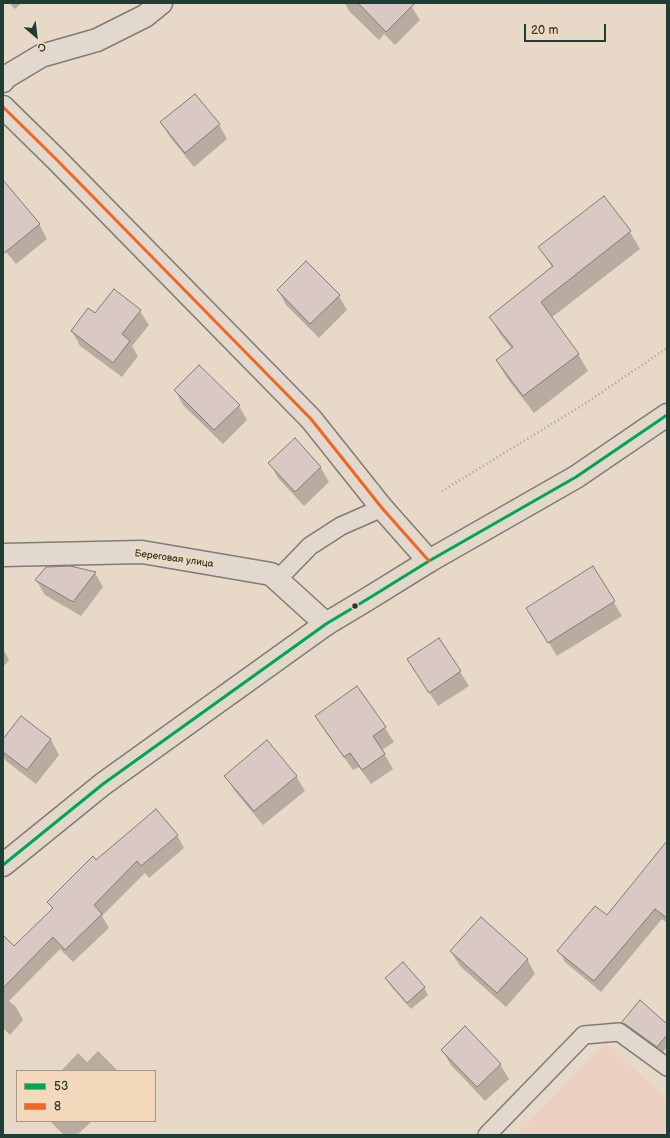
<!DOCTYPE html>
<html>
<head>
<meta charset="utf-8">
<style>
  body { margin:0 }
  #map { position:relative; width:670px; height:1138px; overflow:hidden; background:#e7d8c8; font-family:"Balsamiq Sans",sans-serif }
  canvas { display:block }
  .frame { position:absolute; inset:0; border:4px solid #1f3d34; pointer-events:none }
  .legend { position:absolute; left:16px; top:1070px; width:140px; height:52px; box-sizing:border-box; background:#f4d8bb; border:1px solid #9f9a85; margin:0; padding:5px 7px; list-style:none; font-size:12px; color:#1f3d34 }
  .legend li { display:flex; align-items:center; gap:8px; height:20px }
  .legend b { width:20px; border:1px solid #9f9a85 }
  .north { position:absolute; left:16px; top:16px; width:40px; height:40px; -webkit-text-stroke:3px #f4d8bb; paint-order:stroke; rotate:152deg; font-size:11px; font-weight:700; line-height:16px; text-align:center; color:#1f3d34 }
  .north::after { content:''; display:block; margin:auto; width:14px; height:18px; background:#1f3d34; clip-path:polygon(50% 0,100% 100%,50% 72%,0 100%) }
  .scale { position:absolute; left:524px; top:24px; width:82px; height:18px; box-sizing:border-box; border:2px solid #1f3d34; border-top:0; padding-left:5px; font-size:12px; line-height:14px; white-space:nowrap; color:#1f3d34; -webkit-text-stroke:3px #f4d8bb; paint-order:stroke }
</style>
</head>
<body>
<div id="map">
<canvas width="670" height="1138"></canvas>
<div class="frame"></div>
<ul class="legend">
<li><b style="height:5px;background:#00a651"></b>53</li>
<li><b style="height:5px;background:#f26522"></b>8</li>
</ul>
<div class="north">С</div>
<div class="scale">20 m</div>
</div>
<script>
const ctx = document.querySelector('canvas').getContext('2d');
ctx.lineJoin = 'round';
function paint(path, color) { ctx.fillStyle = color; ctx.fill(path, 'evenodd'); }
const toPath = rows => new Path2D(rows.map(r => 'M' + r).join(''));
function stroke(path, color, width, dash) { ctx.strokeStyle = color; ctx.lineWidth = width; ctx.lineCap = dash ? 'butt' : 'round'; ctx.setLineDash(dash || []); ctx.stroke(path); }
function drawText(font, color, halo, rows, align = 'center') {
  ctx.font = font + ' "Balsamiq Sans",sans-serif'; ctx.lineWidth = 4; ctx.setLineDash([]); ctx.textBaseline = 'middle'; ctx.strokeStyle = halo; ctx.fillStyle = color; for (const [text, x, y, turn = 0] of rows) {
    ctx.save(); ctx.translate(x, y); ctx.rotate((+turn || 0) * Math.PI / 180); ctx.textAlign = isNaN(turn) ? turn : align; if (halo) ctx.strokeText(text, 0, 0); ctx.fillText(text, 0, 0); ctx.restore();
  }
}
const built = toPath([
  [606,1043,667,1100,667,1124,662,1135,517,1135]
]);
const shadow = toPath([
  [9,3,21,3,15,9],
  [345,3,416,3,412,7,420,20,395,45,384,34,379,40,349,11],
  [161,123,219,125,227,139,194,167,170,137],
  [3,181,39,224,47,239,16,264,3,248],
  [604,197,630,232,640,249,551,318,578,354,588,371,534,413,507,378,497,361,512,349,500,334,490,317,552,267,540,247],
  [306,263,339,296,347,310,319,338,286,305,278,290],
  [140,311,149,325,132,346,138,356,122,377,80,346,72,331,95,314],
  [175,390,239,406,247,420,223,444,183,405],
  [295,440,321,468,329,482,304,506,278,478,270,463],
  [593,568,622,616,557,656,536,622],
  [95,573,103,587,81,616,45,595,36,580],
  [439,639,469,686,438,706,408,659],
  [3,649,9,660,3,667],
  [357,687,385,728,394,742,382,750,393,769,371,784,359,767,353,770,325,731,316,716],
  [21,717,51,740,59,755,36,784,6,761,3,755,3,741],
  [226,776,296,776,305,791,263,825,234,790],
  [177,835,184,848,149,878,145,873,102,916,109,928,73,962,60,949,9,1001,16,1007,23,1020,10,1035,3,1028,3,951,14,947,53,910,48,902,96,861],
  [667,861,667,923,662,919,601,992,565,962,559,951,607,917],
  [451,952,527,959,535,974,506,1007,460,966],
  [386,978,424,987,428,995,411,1009,390,985],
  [622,1023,667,1025,667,1047,661,1054,626,1030],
  [442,1050,500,1064,509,1079,485,1101,451,1065],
  [98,1051,118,1071,61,1071,78,1053,87,1062],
  [50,1121,92,1121,77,1135,64,1135]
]);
const building = toPath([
  [358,3,415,3,386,32,358,3],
  [195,94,220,124,185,153,160,122,195,94],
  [3,180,40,224,3,254,3,180],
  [604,196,631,231,541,302,579,354,523,396,496,360,513,347,489,317,553,266,538,247,604,196],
  [306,261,340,295,310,324,277,290,306,261],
  [114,289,141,310,122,334,130,341,113,363,71,331,88,308,95,313,114,289],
  [199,365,240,405,214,430,174,390,199,365],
  [295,438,321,467,295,492,268,463,295,438],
  [70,566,96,572,73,602,35,580,46,567,70,566],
  [593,566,615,601,548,643,526,608,593,566],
  [439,638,461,671,429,693,407,659,439,638],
  [357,686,386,727,373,736,385,754,362,770,350,753,344,757,315,716,357,686],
  [21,716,51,739,27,770,3,752,3,739,21,716],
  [267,740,297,776,254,811,224,776,267,740],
  [156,809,178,835,141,866,137,861,94,905,102,914,65,950,53,937,3,988,3,935,14,946,53,908,47,902,93,856,96,860,156,809],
  [667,841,667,918,655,909,594,981,557,951,595,906,607,915,667,841],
  [481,917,528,959,497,993,450,951,481,917],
  [403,962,425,987,407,1003,385,978,403,962],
  [640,1000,667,1024,667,1035,657,1047,625,1024,621,1023,640,1000],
  [465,1026,501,1064,477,1087,441,1050,465,1026]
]);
const path = toPath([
  [442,491,586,403,667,348]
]);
const lane = toPath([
  [278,579,310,546,341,526,382,508],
  [487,1135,584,1035,619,1032,667,1067]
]);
const street = toPath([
  [3,81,6,77,41,56,97,40,145,16,161,3],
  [3,107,55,158,311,419,382,508,429,561],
  [3,555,142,552,271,574,326,624]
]);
const primary = toPath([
  [3,865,103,784,326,624,366,600,429,561,576,477,667,415]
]);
const bus1 = toPath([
  [3,865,103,784,326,624,366,600,429,561,576,477,667,415]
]);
const bus2 = toPath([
  [3,107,55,158,311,419,382,508,429,561]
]);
const markers = [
  [355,606,3.5,"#1f3d34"]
];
const streetNames = [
  ["Береговая улица",174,559,8]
];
paint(built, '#ebd0c1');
paint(shadow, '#0003');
paint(building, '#dac8c5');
stroke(building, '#7e7d74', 1);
stroke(lane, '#7e7d74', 20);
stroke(street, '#7e7d74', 25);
stroke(primary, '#7e7d74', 25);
stroke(path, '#a39f96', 2.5, [1, 3]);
stroke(lane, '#e2d8cd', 17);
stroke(street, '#e2d8cd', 22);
stroke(primary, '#e2d7ca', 22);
stroke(bus1, '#00a651', 3);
stroke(bus2, '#f26522', 3);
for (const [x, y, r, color] of markers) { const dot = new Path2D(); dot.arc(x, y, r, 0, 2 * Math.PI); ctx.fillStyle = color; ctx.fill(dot); stroke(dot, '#f4d8bb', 1.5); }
drawText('10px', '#1f3d34', '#f4d8bb', streetNames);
</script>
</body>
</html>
